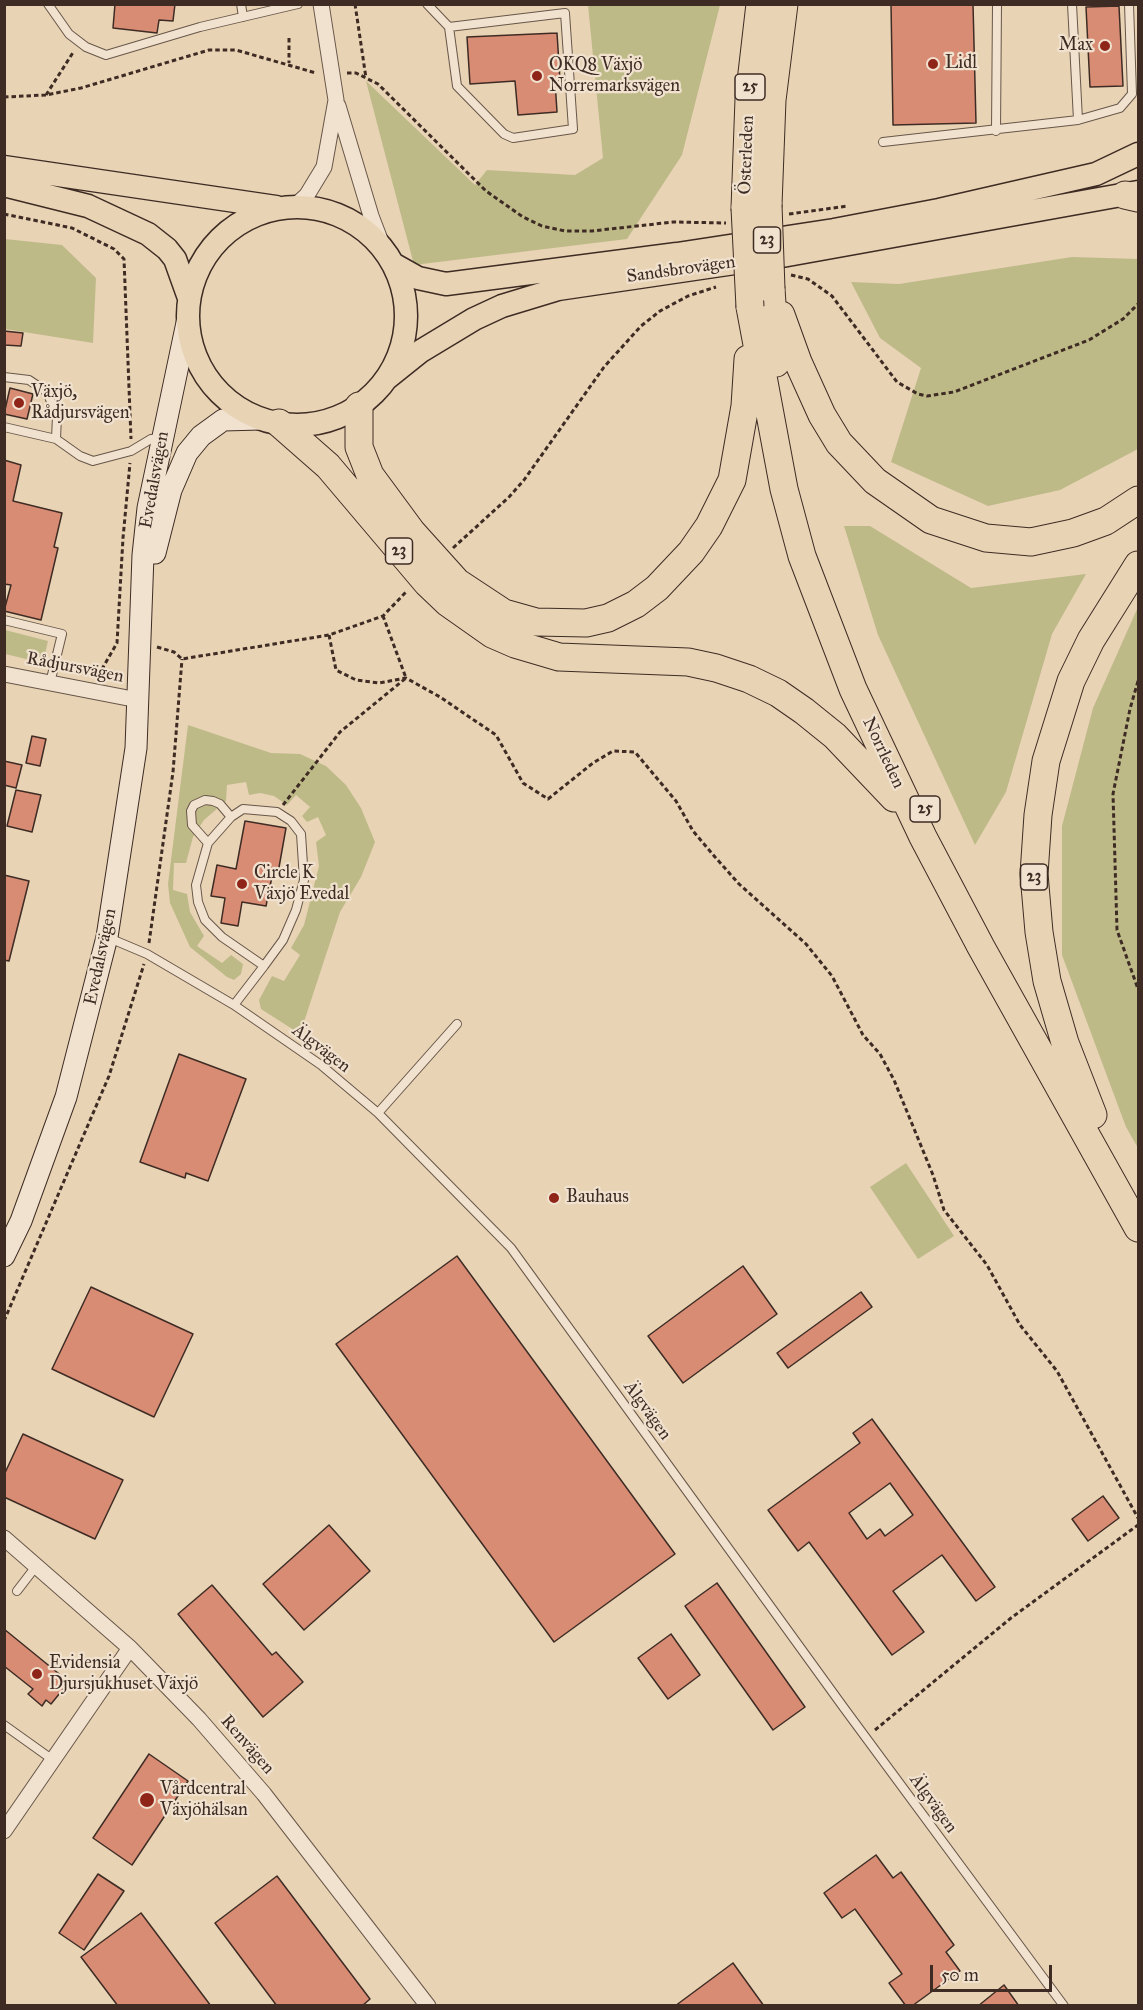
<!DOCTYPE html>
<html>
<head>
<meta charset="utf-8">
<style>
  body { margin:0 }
  #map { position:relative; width:1143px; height:2010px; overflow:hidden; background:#e8d3b5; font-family:"IM FELL Great Primer",serif }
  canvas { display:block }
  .frame { position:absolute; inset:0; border:6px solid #3e2c24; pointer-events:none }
  .scale { position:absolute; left:930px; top:1965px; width:122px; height:27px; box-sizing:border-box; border:3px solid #3e2c24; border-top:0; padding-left:8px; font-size:18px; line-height:21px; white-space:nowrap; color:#3e2c24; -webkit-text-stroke:4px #f0e2cf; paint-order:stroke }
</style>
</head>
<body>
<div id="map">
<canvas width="1143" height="2010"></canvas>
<div class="frame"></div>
<div class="scale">50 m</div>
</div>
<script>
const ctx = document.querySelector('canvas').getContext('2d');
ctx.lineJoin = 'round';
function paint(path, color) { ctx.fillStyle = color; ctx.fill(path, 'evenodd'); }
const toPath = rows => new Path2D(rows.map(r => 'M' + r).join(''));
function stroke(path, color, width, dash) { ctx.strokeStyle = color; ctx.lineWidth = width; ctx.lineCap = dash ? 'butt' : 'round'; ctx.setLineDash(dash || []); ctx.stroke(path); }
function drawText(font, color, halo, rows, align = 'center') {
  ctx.font = font + ' "IM FELL Great Primer",serif'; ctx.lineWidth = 4.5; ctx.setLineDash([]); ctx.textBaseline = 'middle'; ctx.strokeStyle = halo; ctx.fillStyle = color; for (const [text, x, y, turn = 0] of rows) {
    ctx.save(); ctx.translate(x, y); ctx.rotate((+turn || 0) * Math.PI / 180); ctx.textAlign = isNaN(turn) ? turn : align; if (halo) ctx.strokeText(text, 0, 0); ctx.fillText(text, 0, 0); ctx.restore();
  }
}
const green = toPath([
  [588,5,720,5,682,155,627,239,414,265,366,81,475,185,487,170,575,175,603,158],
  [5,239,62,245,96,278,93,343,5,329],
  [1072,257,1138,259,1138,449,1060,490,988,506,891,462,921,368,880,338,851,282,899,284],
  [844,526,870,526,971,588,1086,574,1052,634,1006,792,975,845,878,635],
  [1138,607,1138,1148,1126,1127,1062,955,1062,826,1093,708],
  [5,630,48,641,43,663,5,654],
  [188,725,271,753,300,754,326,766,346,785,361,808,375,842,361,877,340,912,300,1034,261,1009,259,1000,272,976,284,981,300,955,291,948,304,925,319,866,316,842,326,835,318,817,307,822,302,816,310,807,296,795,287,805,274,796,260,793,249,795,246,782,227,785,226,801,204,820,193,837,186,863,174,863,173,890,187,894,190,912,204,936,197,946,222,963,231,955,243,964,241,974,234,980,227,977,190,947,170,903,168,884],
  [906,1163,954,1236,918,1259,870,1187]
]);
const building = toPath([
  [115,4,175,4,173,21,159,20,157,33,113,28,115,4],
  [891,4,973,4,976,123,893,125,891,4],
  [1119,6,1123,86,1090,87,1086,7,1119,6],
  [557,33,560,80,555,81,557,112,518,115,515,81,470,84,467,37,557,33],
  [4,331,23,333,21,346,4,345,4,331],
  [10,388,33,394,27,419,4,414,10,388],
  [4,460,21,465,13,501,62,513,54,547,58,548,41,620,4,611,11,585,4,584,4,460],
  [32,736,46,739,40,766,26,763,32,736],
  [4,761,22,765,16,788,4,785,4,761],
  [16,790,41,795,32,832,7,826,16,790],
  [245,821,286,828,278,873,273,872,266,906,242,902,238,926,221,923,225,898,211,896,217,865,236,869,245,821],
  [4,875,29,881,9,961,4,960,4,875],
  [179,1054,246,1079,208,1181,186,1173,185,1178,140,1162,179,1054],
  [457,1256,675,1554,554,1642,336,1344,457,1256],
  [743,1266,777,1314,683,1383,648,1336,743,1266],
  [91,1287,193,1334,154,1417,52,1369,91,1287],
  [861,1292,872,1307,788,1368,777,1353,861,1292],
  [872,1419,995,1587,976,1601,942,1555,893,1591,924,1632,892,1655,809,1542,798,1551,768,1510,860,1443,853,1433,872,1419],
  [890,1483,913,1515,885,1536,880,1529,867,1539,849,1513,890,1483],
  [23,1434,123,1480,95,1539,4,1497,4,1475,23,1434],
  [1103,1496,1119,1518,1088,1541,1072,1519,1103,1496],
  [329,1525,370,1571,304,1630,263,1584,329,1525],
  [717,1583,805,1707,773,1730,685,1606,717,1583],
  [212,1585,272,1655,276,1652,303,1682,263,1717,178,1614,212,1585],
  [4,1629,69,1682,51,1704,46,1700,42,1706,28,1694,33,1689,4,1666,4,1629],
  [671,1634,700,1675,668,1699,638,1658,671,1634],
  [149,1754,188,1781,132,1865,93,1838,149,1754],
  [876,1855,893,1878,901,1872,954,1945,946,1952,960,1971,912,2006,906,2006,889,1983,902,1974,855,1909,842,1918,824,1893,876,1855],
  [98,1874,124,1891,84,1950,59,1933,98,1874],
  [277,1876,370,1999,362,2006,277,2006,215,1923,277,1876],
  [141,1913,211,2006,118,2006,81,1957,141,1913],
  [733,1963,764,2006,675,2006,733,1963],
  [1004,1985,1019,2006,978,2006,1004,1985]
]);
const path = toPath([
  [355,4,366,78],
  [289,38,289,63],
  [347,73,356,73,378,84,486,191,523,217,542,226,565,231,592,231,673,222,726,223],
  [46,95,74,51],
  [4,97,46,95,81,88,209,50,236,50,316,73],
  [4,214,72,228,114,249,124,259,131,439],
  [789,214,848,206],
  [791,275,808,279,832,296,897,382,918,394,927,396,954,392,1089,340,1123,319,1138,304],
  [453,548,509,497,524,480,604,367,641,326,660,311,688,296,716,287],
  [329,635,336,670,356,680,379,683,406,678,440,697,496,735,523,783,548,799,593,763,613,751,635,752,676,801,693,831,715,857,739,884,806,944,832,976,863,1035,880,1054,894,1080,933,1175,944,1210,987,1265,1020,1325,1057,1371,1138,1518],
  [157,647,174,652,182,659,329,635,383,616,407,591],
  [98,676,117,643,123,538,130,463],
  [1138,681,1130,709,1113,794,1117,930,1138,989],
  [283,805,340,732,406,678,383,616],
  [149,943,173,772,182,659],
  [4,1321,109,1076,144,964],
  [875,1730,1011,1618,1138,1525]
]);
const lane = toPath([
  [48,4,69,34,86,47,106,55,200,27,298,4],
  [241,4,243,17],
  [427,4,449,27,457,86,504,134,513,138,573,129,565,13,449,27],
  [1072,4,1078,120],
  [996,131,997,4],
  [883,142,1078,120,1120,108,1132,94,1129,4],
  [4,377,29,380,47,392,57,416,56,439],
  [4,427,56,439,80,456,93,461,131,451,151,439,161,438],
  [4,620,62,634,50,683],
  [208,843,192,825,191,811,194,805,205,800,213,801,220,804,231,817],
  [109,938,147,954,234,1005,321,1065,378,1113,511,1248,844,1708,1064,2006],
  [234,1005,264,966,283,940,296,910,304,880,301,834,291,821,277,812,243,809,231,817,208,843,196,885,198,902,205,920,222,937,264,966],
  [378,1113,457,1024],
  [17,1591,37,1565],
  [4,1725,53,1760]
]);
const street = toPath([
  [338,106,371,216,384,250],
  [295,206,307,195,324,167,336,100,321,4],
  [4,674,138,700],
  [4,1538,130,1648,199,1719,264,1794,428,2006],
  [4,1831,130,1648]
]);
const secondary = toPath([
  [155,553,171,490,187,453,201,436,223,420,261,419],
  [4,1256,21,1221,66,1097,107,937,136,748,143,555,148,508,188,318]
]);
const primary = toPath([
  [4,167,276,207],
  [4,185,88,206,148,234,167,249,175,259,189,298],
  '188 316a109 109 0 1 1 218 0a109 109 0 1 1-218 0Z',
  [393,264,418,278,446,284,677,254,834,230,939,210,1096,174,1138,154],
  [386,379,421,351,474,319,502,306,558,289,782,256,1138,192]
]);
const highway = toPath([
  [1125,195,1138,198],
  [768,205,772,100,784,4],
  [745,208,749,99,760,4],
  [771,289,776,363],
  [750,307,784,489,802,556,853,689,923,837,981,947,1138,1228],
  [781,315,798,362,822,415,839,443,875,481,931,520,986,538,1031,542,1073,533,1106,521,1138,500],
  [359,406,359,447,370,475,412,532,457,582,504,613,536,622,586,623,608,618,636,604,657,588,691,552,709,526,732,480,745,406,748,359],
  [279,423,328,466,427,583,448,603,492,634,515,644,559,657,688,662,716,668,749,679,778,693,804,711,835,736,894,798],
  [1093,1115,1065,1043,1047,981,1039,932,1034,874,1038,815,1046,761,1071,681,1091,640,1138,565]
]);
const highwayBridge = toPath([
  [768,205,771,289],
  [745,208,750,307]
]);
const markers = [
  [1105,46,6,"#8f2418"],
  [933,64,6,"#8f2418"],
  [537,76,6,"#8f2418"],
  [19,403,6,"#8f2418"],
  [242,884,6,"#8f2418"],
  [554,1198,6,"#8f2418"],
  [37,1674,6,"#8f2418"],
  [147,1800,8,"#8f2418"]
];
const shields = [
  [750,87,30],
  [767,240,27],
  [399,551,27],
  [925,809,30],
  [1034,877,27]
];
const shieldNames = [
  ["25",750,87],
  ["23",767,240],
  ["23",399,551],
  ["25",925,809],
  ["23",1034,877]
];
const poiNames = [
  ["Max",1093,46,"right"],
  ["Lidl",945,64],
  ["OKQ8 Växjö",549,66],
  ["Norremarksvägen",549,87],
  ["Växjö,",31,393],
  ["Rådjursvägen",31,414],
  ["Circle K",254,874],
  ["Växjö Evedal",254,895],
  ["Bauhaus",566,1198],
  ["Evidensia",49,1664],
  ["Djursjukhuset Växjö",49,1685],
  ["Vårdcentral",160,1790],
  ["Växjöhälsan",160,1811]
];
const streetNames = [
  ["Österleden",747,155,-88],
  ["Sandsbrovägen",681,270,-8],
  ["Evedalsvägen",155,480,-80],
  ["Rådjursvägen",75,668,11],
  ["Norrleden",883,753,65],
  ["Evedalsvägen",101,957,-78],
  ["Älgvägen",321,1049,37],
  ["Älgvägen",647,1411,54],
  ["Renvägen",247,1745,49],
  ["Älgvägen",933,1804,54]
];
paint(green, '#beba88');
paint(building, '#d88c74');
stroke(building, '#3e2c24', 1.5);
stroke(lane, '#685648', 10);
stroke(street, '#685648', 17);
stroke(secondary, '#3e2c24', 23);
stroke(primary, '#3e2c24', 25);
stroke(highway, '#3e2c24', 29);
stroke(path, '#3e2c24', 3, [4.5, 3]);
stroke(lane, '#f0e2cf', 8);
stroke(street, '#f0e2cf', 15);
stroke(secondary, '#f0e2cf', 21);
stroke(primary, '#e8d3b5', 22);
stroke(highway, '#e8d3b5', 27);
stroke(highwayBridge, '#3e2c24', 29, []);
stroke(highwayBridge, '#e8d3b5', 27);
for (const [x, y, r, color] of markers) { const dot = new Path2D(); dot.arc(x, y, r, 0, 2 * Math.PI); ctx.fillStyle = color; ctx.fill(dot); stroke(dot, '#f0e2cf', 2); }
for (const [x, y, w] of shields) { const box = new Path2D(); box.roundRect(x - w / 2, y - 13, w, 26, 4.5); ctx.fillStyle = '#f0e2cf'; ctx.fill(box); stroke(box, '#3e2c24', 1.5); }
drawText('bold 16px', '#3e2c24', null, shieldNames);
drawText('18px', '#3e2c24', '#f0e2cf', poiNames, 'left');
drawText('18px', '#3e2c24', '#f0e2cf', streetNames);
</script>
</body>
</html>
